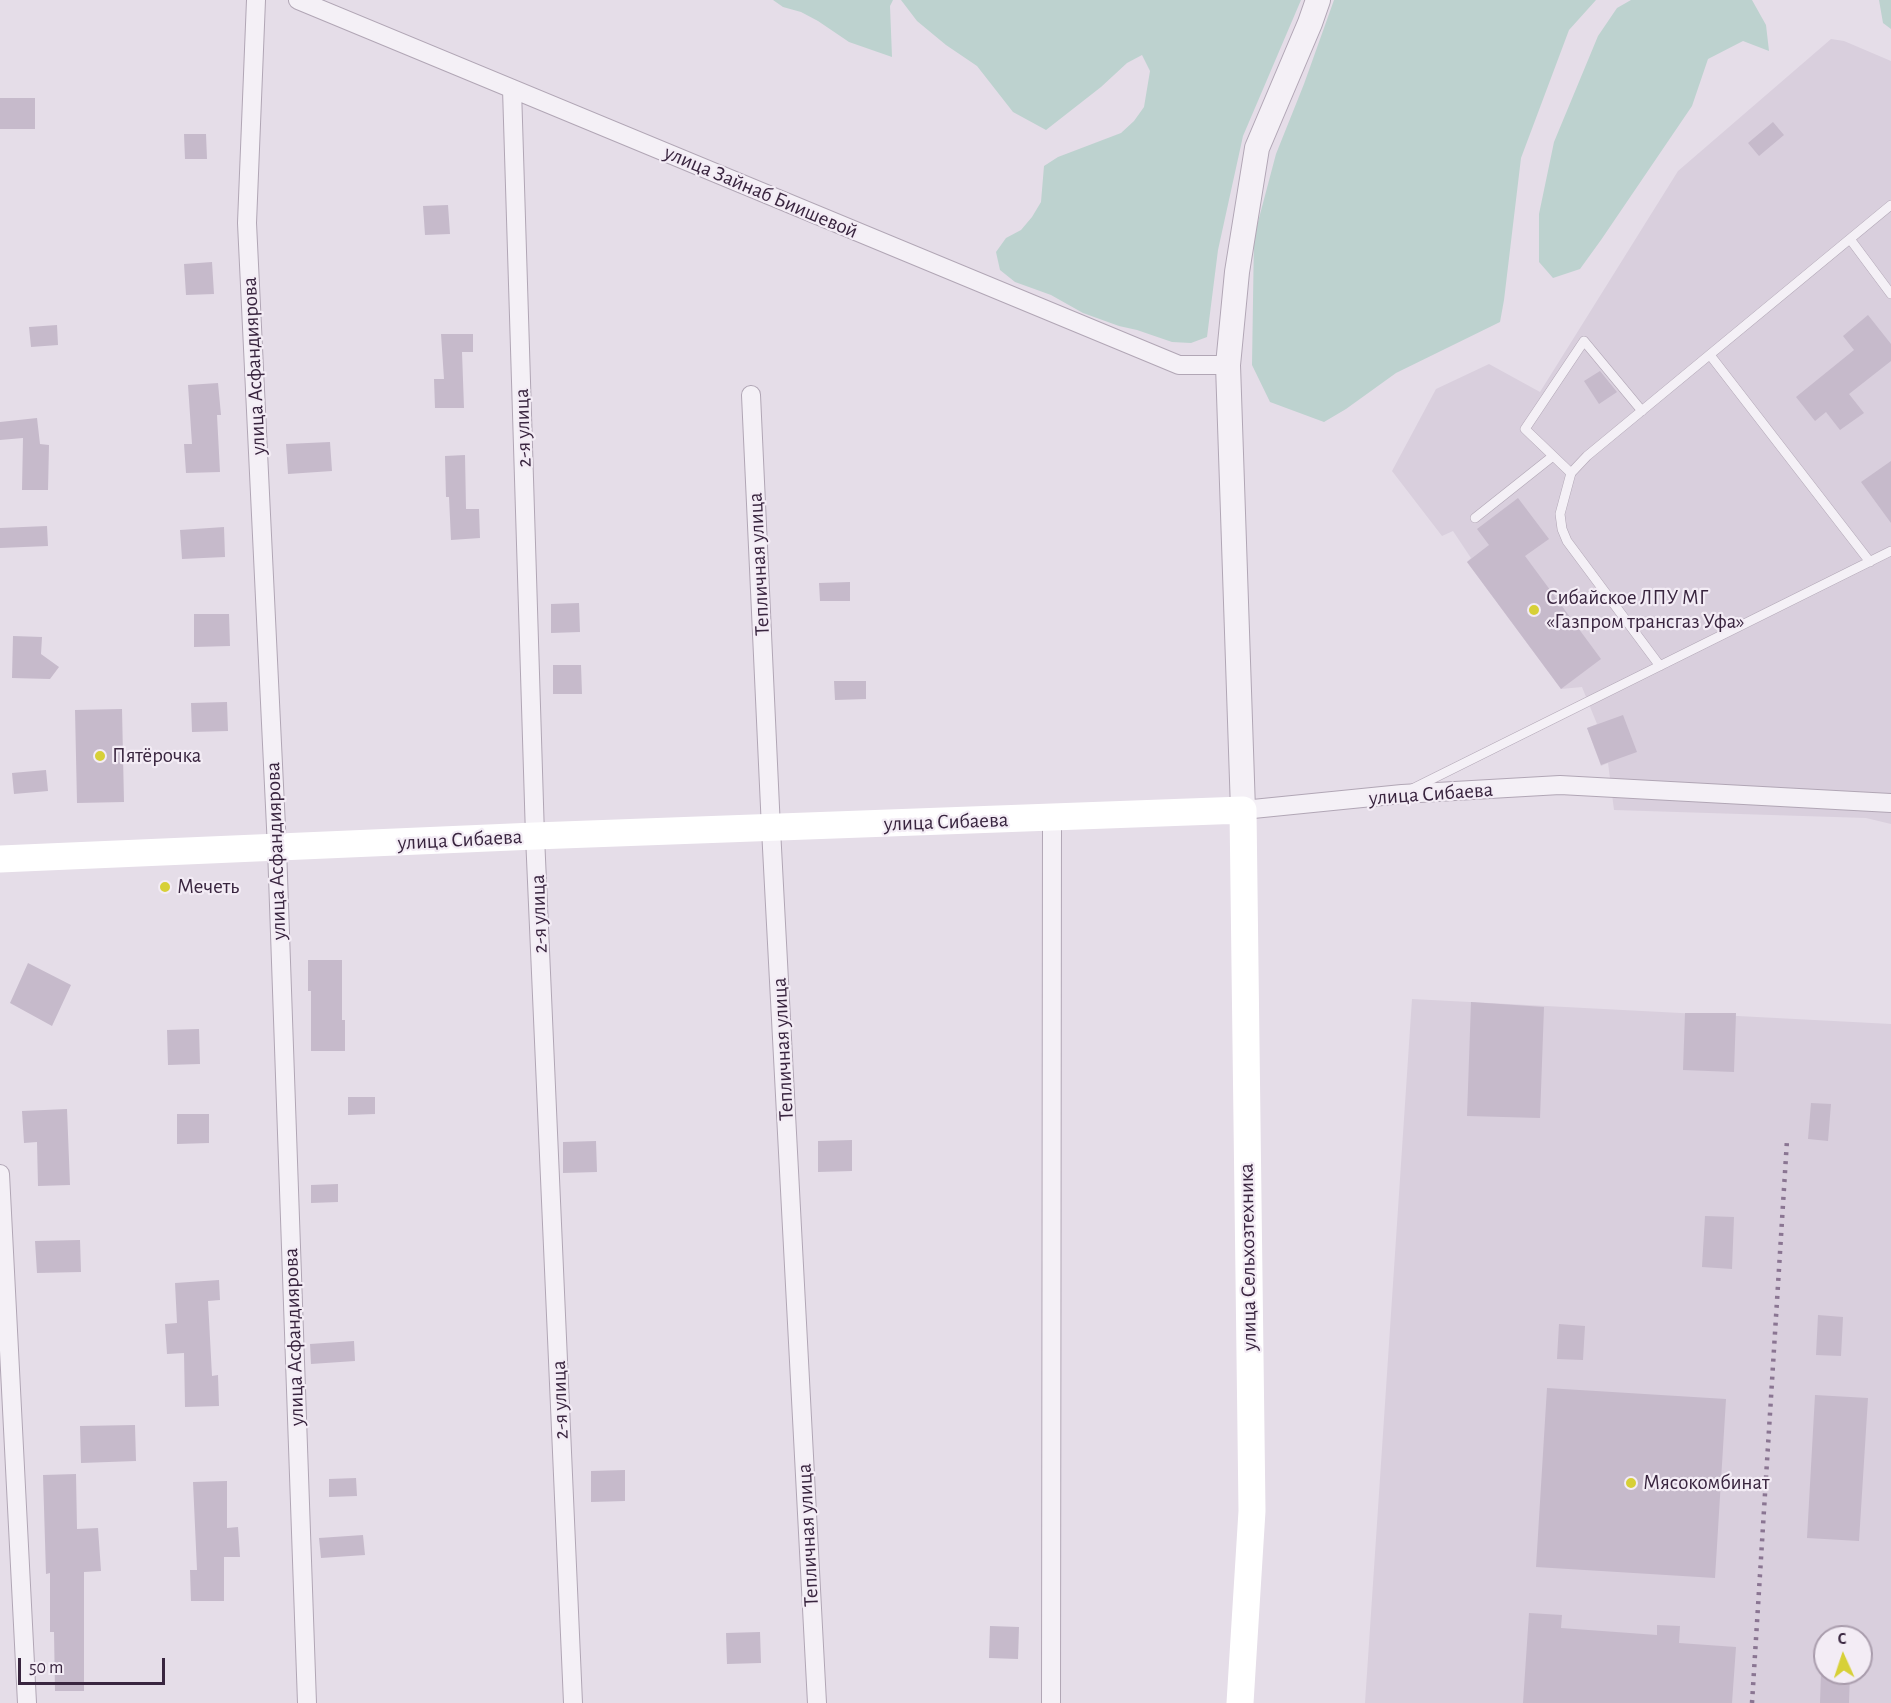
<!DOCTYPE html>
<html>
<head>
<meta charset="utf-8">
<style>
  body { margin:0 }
  #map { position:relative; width:1891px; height:1703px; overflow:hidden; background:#e5dde8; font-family:"Alegreya Sans",sans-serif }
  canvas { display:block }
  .north { position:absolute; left:1813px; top:1625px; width:60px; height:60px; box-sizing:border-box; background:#f3ecf5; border:2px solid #a99cac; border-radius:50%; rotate:357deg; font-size:16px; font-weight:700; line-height:24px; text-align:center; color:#39253f }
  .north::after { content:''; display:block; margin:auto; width:21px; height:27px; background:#d7d037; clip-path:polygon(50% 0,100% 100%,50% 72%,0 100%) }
  .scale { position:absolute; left:18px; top:1658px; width:147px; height:27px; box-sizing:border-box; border:3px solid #39253f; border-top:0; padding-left:8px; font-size:18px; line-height:21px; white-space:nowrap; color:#39253f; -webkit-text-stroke:4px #f3ecf5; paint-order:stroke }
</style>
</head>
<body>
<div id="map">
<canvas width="1891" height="1703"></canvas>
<div class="north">С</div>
<div class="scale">50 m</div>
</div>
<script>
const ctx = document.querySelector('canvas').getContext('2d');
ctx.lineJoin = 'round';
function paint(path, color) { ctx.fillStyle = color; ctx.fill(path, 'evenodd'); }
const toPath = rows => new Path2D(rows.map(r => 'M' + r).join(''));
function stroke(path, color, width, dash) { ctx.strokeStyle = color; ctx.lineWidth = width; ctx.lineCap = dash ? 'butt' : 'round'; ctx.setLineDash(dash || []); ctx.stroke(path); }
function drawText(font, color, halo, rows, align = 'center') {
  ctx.font = font + ' "Alegreya Sans",sans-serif'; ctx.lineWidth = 4.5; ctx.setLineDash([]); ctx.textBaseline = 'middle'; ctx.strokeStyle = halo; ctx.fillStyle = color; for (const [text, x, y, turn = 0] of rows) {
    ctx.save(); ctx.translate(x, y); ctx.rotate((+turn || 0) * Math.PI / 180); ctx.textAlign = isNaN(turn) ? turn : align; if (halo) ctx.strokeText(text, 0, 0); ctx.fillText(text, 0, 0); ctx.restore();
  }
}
const built = toPath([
  [1831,39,1844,41,1891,61,1891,824,1866,818,1614,810,1608,763,1601,766,1587,728,1597,724,1582,687,1561,689,1467,562,1471,558,1453,531,1442,536,1392,471,1436,389,1489,364,1540,392,1678,171],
  [1412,999,1891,1024,1891,1703,1365,1703],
  [1825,1637,1861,1637,1861,1673,1825,1673]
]);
const green = toPath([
  [773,0,893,0,890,6,892,57,849,42,818,21,801,12,783,7],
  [901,0,1301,0,1243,136,1218,250,1207,337,1191,343,1172,342,1137,330,1119,326,1083,313,1051,295,1015,282,1000,270,996,252,1006,238,1021,230,1032,217,1041,202,1044,166,1058,157,1121,133,1134,121,1144,107,1150,71,1142,55,1127,63,1101,87,1046,130,1013,112,977,66,946,45,917,21],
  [1334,0,1596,0,1569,30,1521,158,1504,300,1500,322,1396,373,1346,409,1324,422,1270,402,1252,365,1254,237,1276,154,1304,84],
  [1631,0,1752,0,1766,25,1769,51,1743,41,1708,59,1692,106,1601,240,1580,269,1553,278,1539,262,1539,214,1554,142,1598,36,1617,8],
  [1879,0,1891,0,1891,29,1883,23]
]);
const building = toPath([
  [0,98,35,98,35,129,0,129],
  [1773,122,1784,135,1759,156,1748,143],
  [184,134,206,134,207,159,185,159],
  [448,205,450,234,425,235,423,206],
  [212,262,214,294,186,295,184,264],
  [1868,315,1891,344,1891,361,1849,394,1864,413,1840,430,1826,412,1815,421,1796,397,1854,350,1843,336],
  [57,325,58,345,31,347,29,327],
  [441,334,473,334,473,352,462,352,464,408,435,408,434,379,444,379],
  [1600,371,1617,392,1599,404,1584,381],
  [218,383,221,415,217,415,220,472,186,473,184,444,192,444,188,385],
  [37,418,40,444,49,445,48,490,22,490,23,438,0,440,0,422],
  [330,442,332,471,288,474,286,444],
  [465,455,466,509,479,509,480,538,451,540,449,497,446,497,445,456],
  [1891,461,1891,523,1861,482],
  [1518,498,1549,539,1525,556,1601,659,1561,689,1467,562,1489,545,1477,529],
  [47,526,48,546,0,548,0,528],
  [224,527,225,557,182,559,180,530],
  [850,582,850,601,820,601,819,583],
  [579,603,580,632,551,633,551,604],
  [194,614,229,614,230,646,194,647],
  [13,636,42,637,41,654,59,667,50,679,12,678],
  [553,665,581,665,582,694,553,694],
  [834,681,866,681,866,699,835,700],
  [227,702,228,731,192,732,191,703],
  [122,709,124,802,77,803,75,710],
  [1623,715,1637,752,1601,765,1587,728],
  [46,770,48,791,14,794,12,773],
  [308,960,342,960,342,1020,345,1020,345,1051,311,1051,311,991,308,991],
  [28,963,71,985,52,1026,10,1003],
  [1471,1002,1544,1007,1540,1118,1467,1116],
  [1685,1013,1736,1013,1734,1072,1683,1070],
  [199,1029,200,1064,168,1065,167,1030],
  [348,1097,375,1097,375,1114,348,1115],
  [1811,1103,1831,1104,1828,1141,1808,1139],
  [67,1109,70,1185,38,1186,37,1142,24,1143,22,1111],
  [177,1114,209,1114,209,1143,177,1144],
  [852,1140,852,1171,818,1172,818,1141],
  [596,1141,597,1172,563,1173,563,1142],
  [338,1184,338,1202,311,1203,311,1185],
  [1705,1216,1734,1217,1732,1269,1702,1267],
  [80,1240,81,1272,37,1273,35,1241],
  [219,1280,220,1300,208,1301,212,1376,218,1375,219,1406,185,1407,184,1353,167,1354,165,1324,177,1323,175,1283],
  [1818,1315,1843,1317,1841,1356,1816,1355],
  [1559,1324,1585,1326,1583,1360,1557,1359],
  [354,1341,355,1361,311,1364,310,1344],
  [1547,1388,1726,1399,1715,1578,1536,1567],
  [1815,1395,1868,1398,1859,1541,1807,1538],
  [135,1425,136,1461,81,1463,80,1426],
  [625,1470,625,1501,591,1502,591,1471],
  [76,1474,77,1529,98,1528,101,1571,84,1572,84,1691,55,1691,54,1632,50,1632,50,1573,46,1574,43,1475],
  [356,1478,357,1496,329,1497,329,1479],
  [227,1481,227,1528,238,1527,240,1557,224,1557,224,1601,191,1601,190,1570,197,1570,193,1482],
  [363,1535,365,1555,321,1558,319,1538],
  [1529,1613,1562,1615,1561,1628,1657,1635,1657,1625,1680,1626,1679,1643,1736,1647,1732,1703,1523,1703],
  [990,1626,1019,1627,1018,1659,989,1658],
  [760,1632,761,1663,727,1664,726,1633],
  [1821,1673,1850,1673,1849,1703,1820,1703]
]);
const service = toPath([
  [1850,239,1891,294],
  [1710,355,1870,562],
  [1571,473,1525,429,1584,341,1642,411],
  [1475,518,1553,456],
  [1660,666,1567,541,1562,529,1560,514,1571,473,1587,456,1891,205],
  [1412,789,1891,551]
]);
const minor = toPath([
  [256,0,247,223,277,848,307,1703],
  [298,0,1179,365,1228,365],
  [512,89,535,836,573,1703],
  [751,395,771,829,817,1703],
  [1243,810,1402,794,1560,785,1891,803],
  [0,1174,27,1703],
  [1051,1703,1052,818]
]);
const tertiary = toPath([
  [1243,810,1228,365,1237,272,1257,148,1310,23,1318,0]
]);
const secondary = toPath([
  [0,859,535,836,1243,810,1252,1511,1240,1703]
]);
const rail = toPath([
  [1752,1703,1787,1140]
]);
const markers = [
  [1534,610,6,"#d7d037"],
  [100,756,6,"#d7d037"],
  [165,887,6,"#d7d037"],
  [1631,1483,6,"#d7d037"]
];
const streetNames = [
  ["улица Зайнаб Биишевой",761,192,23],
  ["улица Асфандиярова",254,366,-93],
  ["2-я улица",523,428,-92],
  ["Тепличная улица",759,564,-93],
  ["улица Сибаева",1431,794,-4],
  ["улица Сибаева",946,822,-2],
  ["улица Сибаева",460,840,-3],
  ["улица Асфандиярова",276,851,-92],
  ["2-я улица",539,914,-92],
  ["Тепличная улица",783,1049,-93],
  ["улица Сельхозтехника",1248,1257,-91],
  ["улица Асфандиярова",294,1337,-92],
  ["2-я улица",560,1400,-92],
  ["Тепличная улица",808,1535,-93]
];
const poiNames = [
  ["Сибайское ЛПУ МГ",1546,598],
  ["«Газпром трансгаз Уфа»",1546,622],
  ["Пятёрочка",112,756],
  ["Мечеть",177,887],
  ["Мясокомбинат",1643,1483]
];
paint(built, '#d9cfdd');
paint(green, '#bdd2cf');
paint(building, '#c6bacb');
stroke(service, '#b1a6b5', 10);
stroke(minor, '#b1a6b5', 20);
stroke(tertiary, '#b1a6b5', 26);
stroke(service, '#f4f0f6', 9);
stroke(minor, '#f4f0f6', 18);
stroke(tertiary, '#f4f0f6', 24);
stroke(secondary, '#fff', 27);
stroke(rail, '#8a7592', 4.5, [3, 6]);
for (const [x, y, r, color] of markers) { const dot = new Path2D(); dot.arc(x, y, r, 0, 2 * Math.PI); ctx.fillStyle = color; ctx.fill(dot); stroke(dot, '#f3ecf5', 2); }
drawText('21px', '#39253f', '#f3ecf5', streetNames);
drawText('21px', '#39253f', '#f3ecf5', poiNames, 'left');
</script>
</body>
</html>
